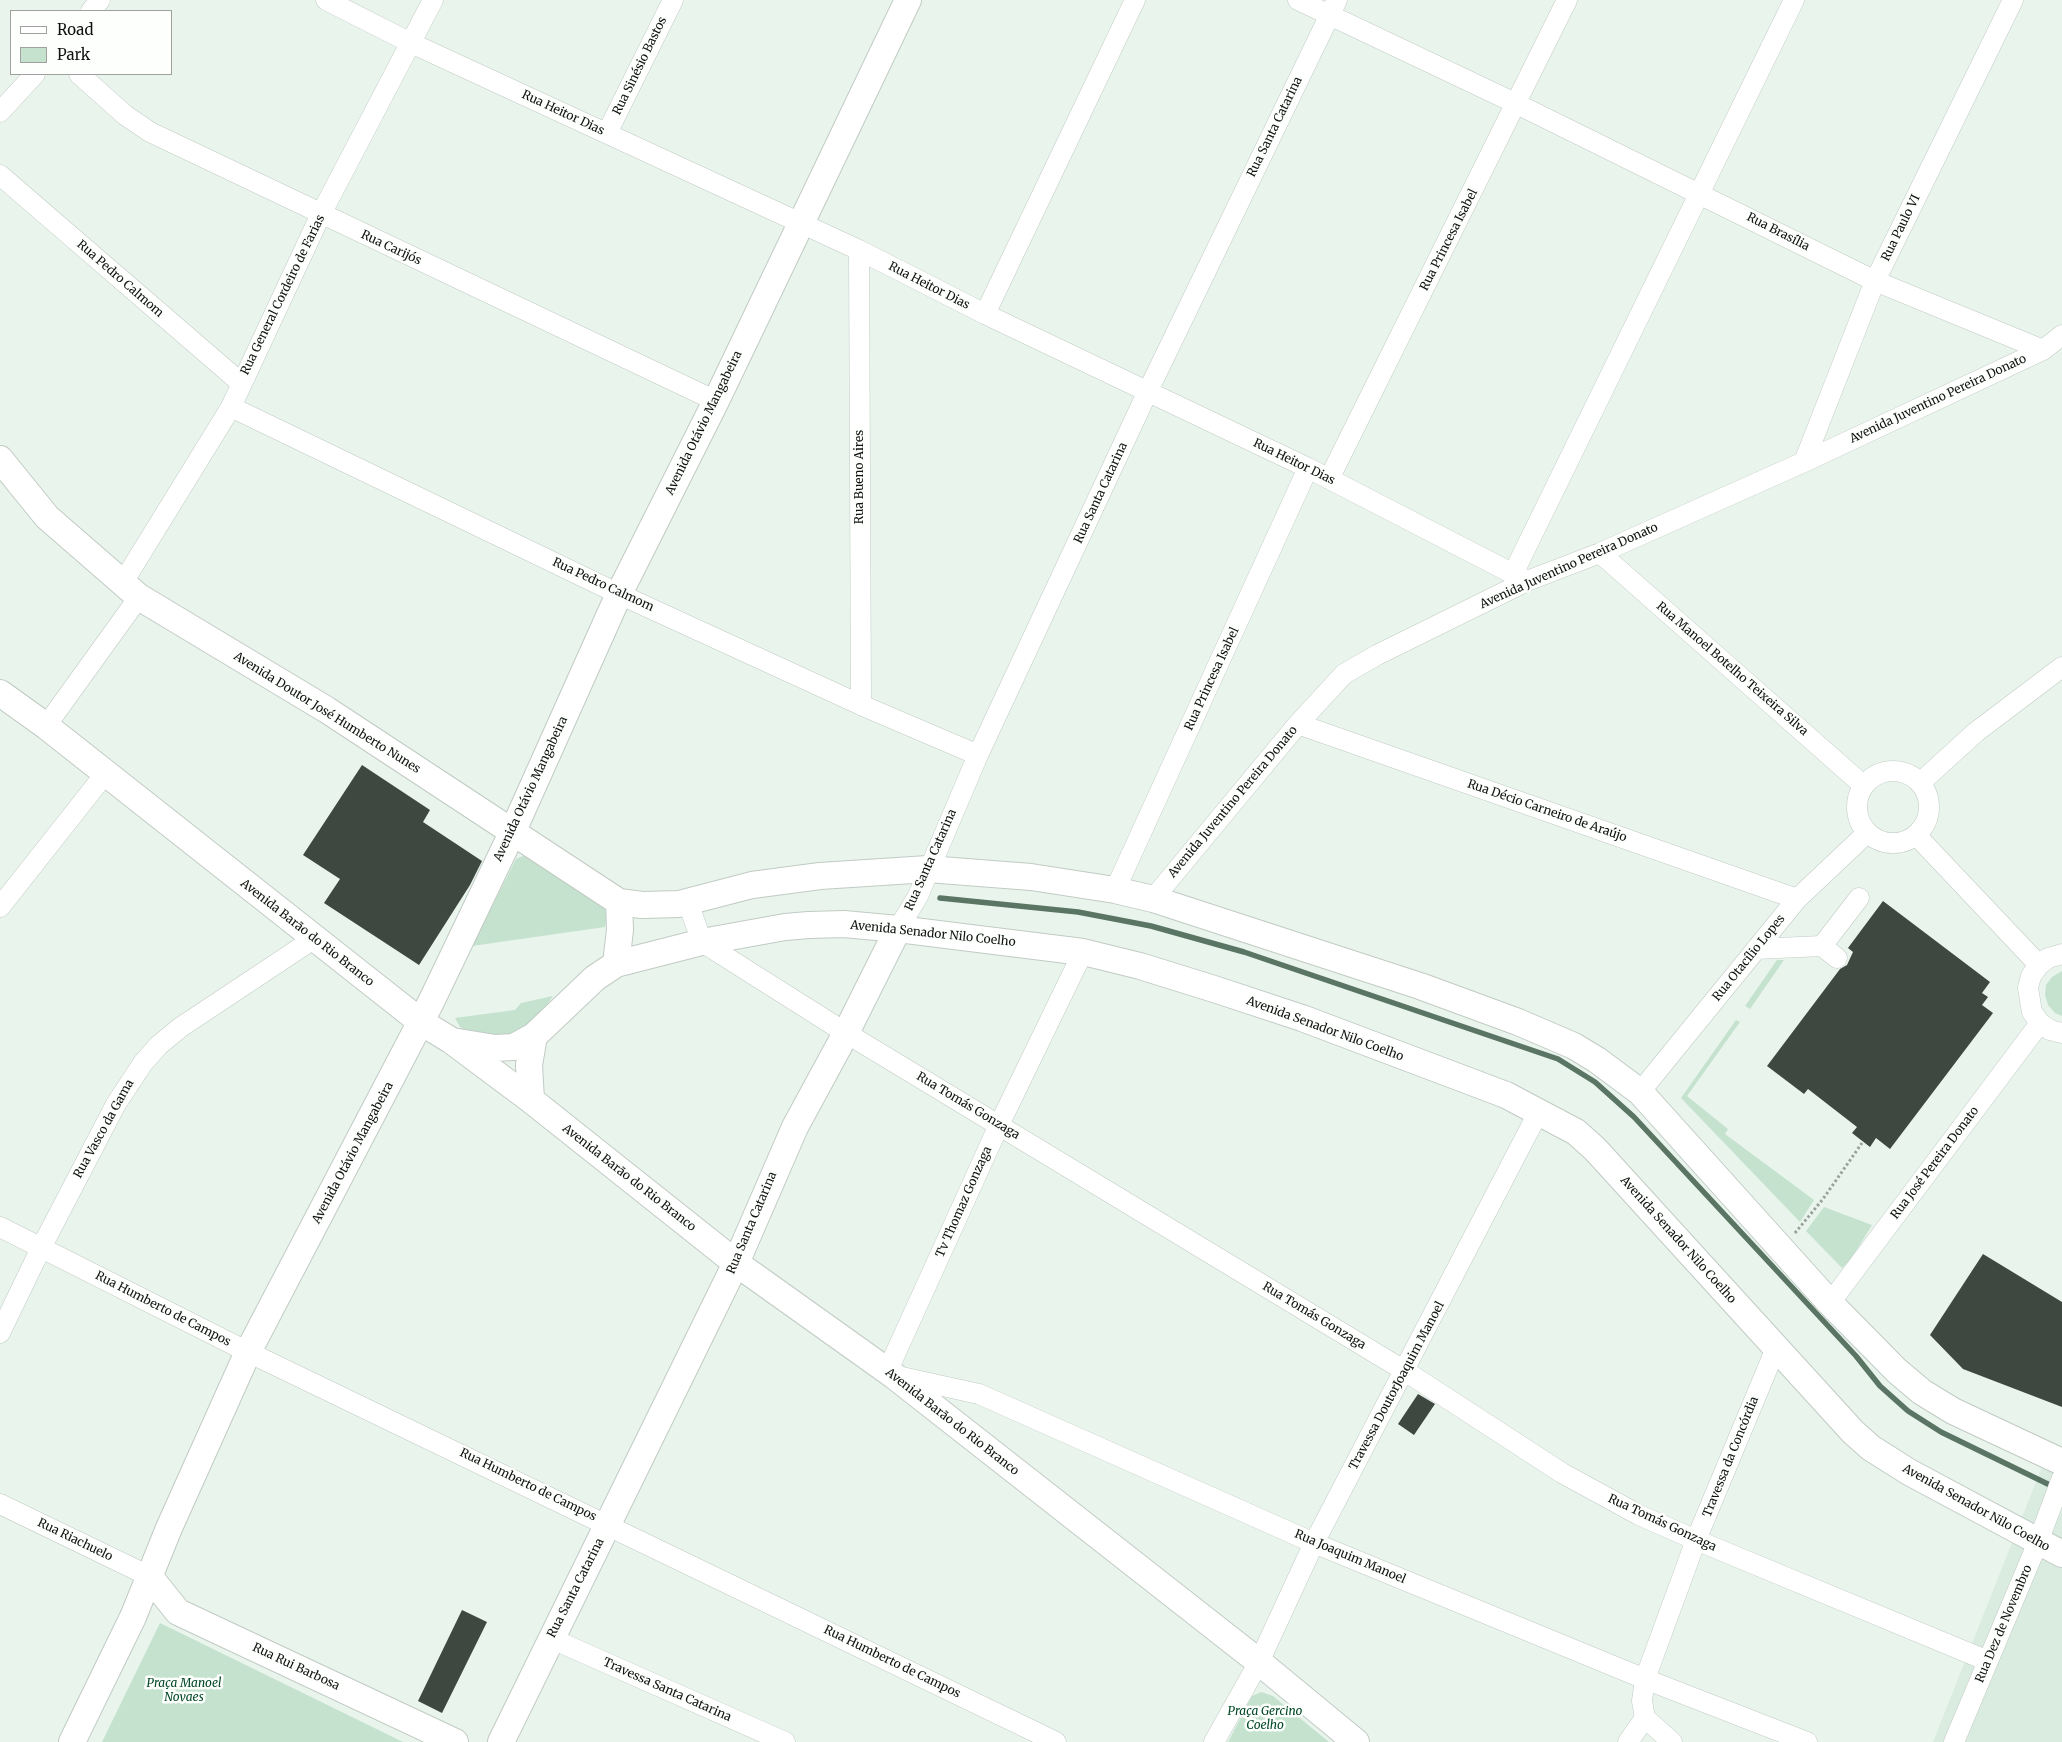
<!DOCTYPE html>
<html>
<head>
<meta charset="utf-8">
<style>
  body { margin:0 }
  #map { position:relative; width:2062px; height:1742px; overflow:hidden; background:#e9f4ed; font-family:Merriweather,serif }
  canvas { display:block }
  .legend { position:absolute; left:10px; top:10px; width:162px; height:65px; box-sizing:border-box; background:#fdfffd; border:1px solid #9ea19e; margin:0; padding:6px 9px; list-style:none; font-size:15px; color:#0f1310 }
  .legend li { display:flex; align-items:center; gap:10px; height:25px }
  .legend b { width:25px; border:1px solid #9ea19e }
</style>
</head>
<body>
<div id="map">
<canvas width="2062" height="1742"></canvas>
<ul class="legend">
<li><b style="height:6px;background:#fff"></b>Road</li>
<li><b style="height:14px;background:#c4e2ce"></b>Park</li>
</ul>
</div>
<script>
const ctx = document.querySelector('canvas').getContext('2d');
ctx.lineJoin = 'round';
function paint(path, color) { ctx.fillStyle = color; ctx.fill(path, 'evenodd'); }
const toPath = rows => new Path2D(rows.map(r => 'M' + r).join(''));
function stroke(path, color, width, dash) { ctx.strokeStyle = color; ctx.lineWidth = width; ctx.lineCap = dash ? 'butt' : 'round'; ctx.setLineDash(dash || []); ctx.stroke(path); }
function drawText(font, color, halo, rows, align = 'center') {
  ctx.font = font + ' Merriweather,serif'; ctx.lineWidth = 5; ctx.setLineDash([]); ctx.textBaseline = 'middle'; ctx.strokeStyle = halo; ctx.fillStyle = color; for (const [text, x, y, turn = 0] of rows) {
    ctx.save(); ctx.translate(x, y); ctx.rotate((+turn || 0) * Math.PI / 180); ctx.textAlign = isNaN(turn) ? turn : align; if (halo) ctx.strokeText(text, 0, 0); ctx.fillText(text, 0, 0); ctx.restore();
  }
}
const built = toPath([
  [2051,1444,2062,1449,2062,1742,1933,1742]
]);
const green = toPath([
  [525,855,609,905,605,927,472,946,516,859],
  [1777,960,1784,960,1750,1009,1745,1006],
  [2062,971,2062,1016,2055,1013,2048,1005,2045,995,2046,985,2052,977],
  [553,996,524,1038,477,1041,460,1027,455,1018,515,1010,521,1003],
  [1736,1020,1740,1022,1687,1096,1728,1129,1725,1134,1814,1200,1800,1222,1681,1098],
  [1824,1207,1872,1225,1851,1259,1842,1268,1806,1231],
  [160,1623,403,1742,102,1742],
  [1261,1692,1273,1696,1329,1742,1228,1742,1252,1696]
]);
const stream = toPath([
  [940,898,1078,912,1151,926,1244,952,1558,1059,1595,1082,1634,1117,1856,1356,1880,1386,1908,1411,1941,1432,2056,1488]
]);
const building = toPath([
  [362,765,430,810,423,822,482,861,470,885,419,965,324,903,340,879,303,855],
  [1883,901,1990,982,1982,993,1988,997,1982,1005,1993,1013,1890,1149,1876,1138,1870,1147,1852,1133,1857,1127,1808,1089,1804,1094,1767,1066,1840,969,1847,965,1853,952,1848,948],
  [1983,1254,2062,1302,2062,1407,1963,1369,1930,1335],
  [1418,1394,1435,1404,1414,1435,1398,1424],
  [462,1610,487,1622,442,1713,418,1701]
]);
const path = toPath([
  [1795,1233,1823,1199,1862,1143]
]);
const minor = toPath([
  [326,0,411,43,859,250,985,314,1308,468,1527,581],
  [1298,0,1517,104,1875,281,2043,350],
  [91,11,100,0],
  [79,74,125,115,150,132,716,401],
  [0,112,35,74],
  [607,133,673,0],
  [0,175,241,383],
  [859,250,861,705],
  [985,314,1135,0],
  [231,407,619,594,861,705,978,755],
  [1804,462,1875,281,2013,0],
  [1329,479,1567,0],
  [1600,553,1864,786],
  [1513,574,1794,0],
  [122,584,231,407,321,214,433,0],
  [1298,724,1797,899],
  [46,726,139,597],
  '1857 807a36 36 0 1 1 72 0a36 36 0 1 1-72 0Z',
  [1920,783,1976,732,2062,667],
  [1916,835,2039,965],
  [1115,890,1308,468],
  [1153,899,1298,724,1344,674,1377,655,1527,581,1600,553,1804,462,2043,350,2062,335],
  [688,903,702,942,846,1033,1405,1371,1562,1473,1639,1515,1696,1540,1988,1661],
  [0,907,105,774],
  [898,929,918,896,978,755,1148,391,1337,0],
  [1822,946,1837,958],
  [1756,949,1822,946,1859,898],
  [2062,954,2048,958,2039,965,2031,976,2028,988,2032,1012,2040,1023,2050,1030,2062,1033],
  [1640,1092,1797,899,1867,833],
  [0,1227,248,1352,1056,1742],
  [1830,1303,2040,1023],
  [0,1333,41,1248,116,1104,143,1063,159,1045,181,1027,315,938],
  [887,1372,999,1125,1083,952],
  [897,1376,979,1394,1314,1543,1645,1679,1807,1742],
  [0,1504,149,1576],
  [550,1638,785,1742],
  [1214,1742,1259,1662,1314,1543,1539,1111],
  [1628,1742,1645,1718],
  [1672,1742,1645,1718,1642,1701,1645,1679,1696,1540,1776,1348],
  [1954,1742,2038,1542,2062,1478]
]);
const major = toPath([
  [0,459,47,517,139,597,327,710,619,902,642,905,679,904,752,885,820,876,928,869,1031,877,1115,890,1153,899,1420,986,1518,1022,1574,1046,1597,1060,1640,1092,1830,1303,1897,1371,1922,1392,1953,1411,2062,1462],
  [0,693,46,726,421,1022,452,1041,531,1100,736,1263,893,1375,1259,1662,1356,1742],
  [616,964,620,930,619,902],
  [452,1041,495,1048,514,1047,534,1036,595,978,616,964,702,942,785,927,809,925,844,924,898,929,1083,952,1140,966,1214,989,1302,1018,1506,1095,1576,1132,1595,1149,1853,1432,1871,1448,1909,1472,2062,1554],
  [531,1100,529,1065,534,1036],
  [149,1576,178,1612,455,1742],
  [72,1742,133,1617,169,1528,248,1352,431,1002,512,833,619,594,716,401,908,0],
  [501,1742,736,1263,795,1127,846,1033,898,929]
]);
const streetNames = [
  ["Rua Sinésio Bastos",640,66,-64],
  ["Rua Heitor Dias",563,113,25],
  ["Rua Santa Catarina",1275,127,-64],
  ["Rua Paulo VI",1901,228,-64],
  ["Rua Brasília",1778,232,27],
  ["Rua Princesa Isabel",1449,240,-63],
  ["Rua Carijós",391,248,25],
  ["Rua Pedro Calmom",120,279,41],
  ["Rua Heitor Dias",929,286,27],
  ["Rua General Cordeiro de Farias",283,295,-64],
  ["Avenida Juventino Pereira Donato",1938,399,-25],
  ["Avenida Otávio Mangabeira",704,423,-64],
  ["Rua Heitor Dias",1294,462,26],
  ["Rua Bueno Aires",860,477,-90],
  ["Rua Santa Catarina",1101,493,-65],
  ["Avenida Juventino Pereira Donato",1569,566,-24],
  ["Rua Pedro Calmom",603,585,25],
  ["Rua Manoel Botelho Teixeira Silva",1732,669,41],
  ["Rua Princesa Isabel",1212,679,-65],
  ["Avenida Doutor José Humberto Nunes",327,713,32],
  ["Avenida Otávio Mangabeira",531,789,-65],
  ["Avenida Juventino Pereira Donato",1233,802,-50],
  ["Rua Décio Carneiro de Araújo",1547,811,19],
  ["Rua Santa Catarina",931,860,-66],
  ["Avenida Barão do Rio Branco",307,933,38],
  ["Avenida Senador Nilo Coelho",933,934,6],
  ["Rua Otacílio Lopes",1749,958,-51],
  ["Avenida Senador Nilo Coelho",1325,1029,20],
  ["Rua Tomás Gonzaga",968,1106,31],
  ["Rua Vasco da Gama",104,1129,-61],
  ["Avenida Otávio Mangabeira",353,1153,-62],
  ["Rua José Pereira Donato",1935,1163,-53],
  ["Avenida Barão do Rio Branco",629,1178,38],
  ["Tv Thomaz Gonzaga",964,1202,-66],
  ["Rua Santa Catarina",752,1223,-67],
  ["Avenida Senador Nilo Coelho",1678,1240,48],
  ["Rua Humberto de Campos",163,1309,27],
  ["Rua Tomás Gonzaga",1314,1316,31],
  ["Travessa DoutorJoaquim Manoel",1397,1386,-62],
  ["Avenida Barão do Rio Branco",952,1422,38],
  ["Travessa da Concórdia",1731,1457,-68],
  ["Rua Humberto de Campos",528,1485,26],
  ["Avenida Senador Nilo Coelho",1976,1508,29],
  ["Rua Tomás Gonzaga",1662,1523,25],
  ["Rua Riachuelo",75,1540,26],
  ["Rua Joaquim Manoel",1350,1557,23],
  ["Rua Santa Catarina",576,1588,-63],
  ["Rua Dez de Novembro",2004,1624,-67],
  ["Rua Humberto de Campos",892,1662,26],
  ["Rua Rui Barbosa",296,1667,25],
  ["Travessa Santa Catarina",667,1690,24]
];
const parkNames = [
  ["Praça Manoel",184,1684],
  ["Novaes",184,1698],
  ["Praça Gercino",1265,1712],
  ["Coelho",1265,1726]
];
paint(built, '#daece0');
paint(green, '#c4e2ce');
stroke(stream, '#5a7563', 5.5);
paint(building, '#3f4741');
stroke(minor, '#c1cbc4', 21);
stroke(major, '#c1cbc4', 28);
stroke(path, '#99a19b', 3, [2.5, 2.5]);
stroke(minor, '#fff', 20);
stroke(major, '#fff', 26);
drawText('12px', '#0f1310', '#fdfffd', streetNames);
drawText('italic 12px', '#004627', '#fdfffd', parkNames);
</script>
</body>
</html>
